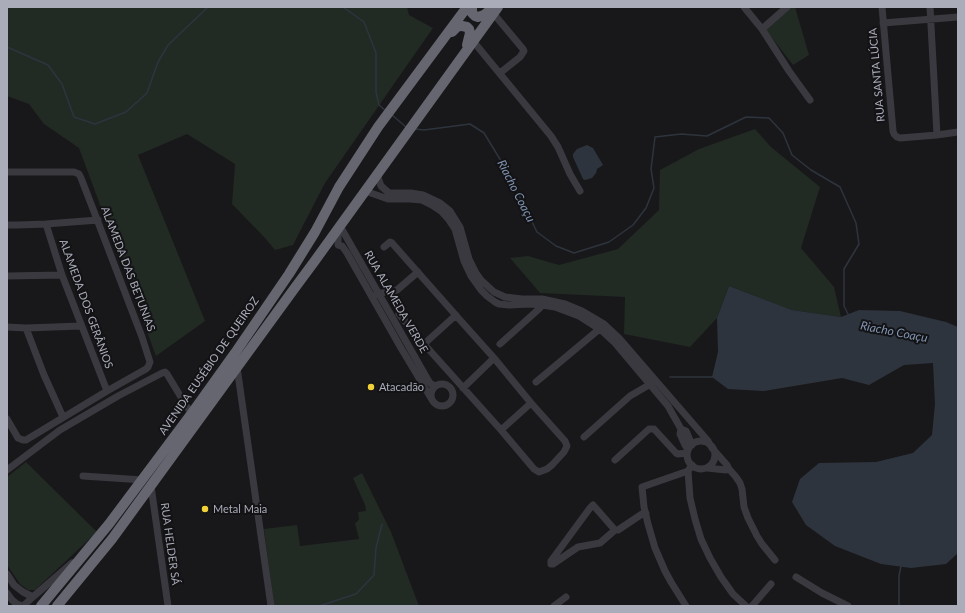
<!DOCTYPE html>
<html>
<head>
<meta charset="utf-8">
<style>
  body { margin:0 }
  #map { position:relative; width:965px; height:613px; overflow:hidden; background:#18181a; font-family:Lato,sans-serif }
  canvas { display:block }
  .frame { position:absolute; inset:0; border:8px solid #aaacba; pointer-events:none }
</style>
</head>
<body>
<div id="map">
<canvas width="965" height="613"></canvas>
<div class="frame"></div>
</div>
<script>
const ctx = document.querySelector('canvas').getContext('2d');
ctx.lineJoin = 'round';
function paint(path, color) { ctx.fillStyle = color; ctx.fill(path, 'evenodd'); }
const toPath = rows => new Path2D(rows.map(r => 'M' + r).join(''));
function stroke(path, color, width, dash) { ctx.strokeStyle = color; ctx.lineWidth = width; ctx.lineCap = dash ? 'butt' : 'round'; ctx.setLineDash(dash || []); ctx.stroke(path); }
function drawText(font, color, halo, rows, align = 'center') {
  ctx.font = font + ' Lato,sans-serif'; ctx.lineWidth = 4; ctx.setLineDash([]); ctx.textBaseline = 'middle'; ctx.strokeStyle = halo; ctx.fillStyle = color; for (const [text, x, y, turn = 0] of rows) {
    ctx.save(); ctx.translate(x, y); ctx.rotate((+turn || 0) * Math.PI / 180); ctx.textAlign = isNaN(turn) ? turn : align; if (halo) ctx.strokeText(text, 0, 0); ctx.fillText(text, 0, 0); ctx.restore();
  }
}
const green = toPath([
  [7,7,407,7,409,15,433,28,325,183,293,245,275,250,265,238,232,204,235,164,187,134,138,155,205,321,156,356,79,148,44,124,29,104,7,96],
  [791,7,795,7,809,55,793,65,765,29,766,26],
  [755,129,771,147,820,187,801,248,834,287,841,317,792,310,729,286,717,318,690,347,624,334,625,297,540,293,510,258,528,256,559,265,618,249,659,210,660,170,699,149],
  [26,462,97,532,35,590,28,590,20,584,7,565,7,477],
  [362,473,391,532,419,606,274,606,264,529,297,525,300,546,359,539,355,523,357,522,359,519,358,512,366,511,365,505,353,478]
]);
const water = toPath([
  [587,145,593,148,603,165,597,169,596,173,592,178,585,180,583,179,573,157,573,154,577,149],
  [729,286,792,310,841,317,859,310,900,311,946,322,958,327,958,362,956,362,958,362,958,553,946,564,911,568,881,564,835,546,806,525,792,502,800,479,819,463,876,462,913,453,932,435,935,404,933,363,904,365,869,385,842,378,764,391,728,389,712,377,718,352,717,318]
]);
const stream = toPath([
  [343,7,364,22,376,53,376,92,379,105,386,111],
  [7,47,48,65,62,84,74,117,95,124,126,112,147,93,158,62,168,45,208,7],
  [392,115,406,127],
  [415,129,424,130,470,124,484,133,506,169,537,232,556,246,574,253,609,242,633,225,646,208,654,188,651,169,655,137,681,134,707,136,746,117,769,118,783,133,792,155,811,170,840,187,856,223,859,244,844,269,844,306,849,316],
  [670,377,712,377,714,376],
  [319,606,356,594,374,575,376,548,382,524],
  [899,606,899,576,901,566]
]);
const minor = toPath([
  [744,7,762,29,789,71,810,100],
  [882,7,893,131,894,134,897,137,900,138,937,135,958,132],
  [930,7,937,135],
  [493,13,523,49,524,51,520,57,500,73],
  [883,23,958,17],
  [762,29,787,7],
  [473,41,551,136,558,147,570,174,580,191],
  [7,172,74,172,79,174,81,178,93,209,142,337,150,362,148,367,146,369,107,391,26,440,23,440,18,438,7,419],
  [377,175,381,186,389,193,411,193,423,195,440,203,450,211,460,227,469,259,476,273,481,280,494,292,505,297,522,299,542,299,565,304,582,311,604,324,619,338,708,441,710,445],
  [365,191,388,199,410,199,422,200,432,205,441,211,449,220,455,229,464,261,471,276,481,290,487,296,495,302,499,304,509,305,530,304,542,305,555,307,579,316,601,330,615,343,668,406,681,429,680,434,685,445,688,450],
  [46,224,62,275,107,391],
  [7,225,18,225,46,224,98,220],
  [340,226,428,380,431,384,435,386],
  [337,231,338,237,338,245,342,246,347,253,401,348,431,398],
  [384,247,390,242,392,243,460,320,494,358,531,403,565,441,567,446,564,452,552,465,547,469,539,472,534,469,501,430,424,344,456,315],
  [7,276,62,275],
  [376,295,385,292,394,291,397,290,418,272],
  [399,314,424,344],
  [7,327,26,328,81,326],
  [26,328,44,375,63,417],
  [500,344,540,308,542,302],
  [237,367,271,606],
  [536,382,603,326],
  '431 395a11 11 0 1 1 22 0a11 11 0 1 1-22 0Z',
  [463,388,494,358],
  [681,429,686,431,692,445],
  [501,430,531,403],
  [584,437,630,396,654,382],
  '687 455a14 14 0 1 1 28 0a14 14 0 1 1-28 0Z',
  [712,448,727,465,729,469,736,477,740,483,742,489,744,507,748,518,757,536,762,544,775,560],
  [615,460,649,429,654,429,676,453,678,454,687,453],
  [692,465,688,471,690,498,695,519,701,539,710,558,721,577,733,594,746,606],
  [707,468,726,470,729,469],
  [7,470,60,430,118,396,162,373,165,372,167,374,187,407,192,413,196,414],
  [83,476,143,480],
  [151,486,168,606],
  [615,530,593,505,590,508,551,561,551,564,553,564,578,547,600,543,615,530,618,530,642,514,646,513],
  [7,574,14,585,23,592,31,596,34,596,72,563],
  [796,577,822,593,848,606],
  [7,593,12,600,17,604,23,606,34,596],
  [554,606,566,597],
  [686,606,671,582,665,571,655,548,648,524,644,507,642,487,688,471],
  [752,606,771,584]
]);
const highway = toPath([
  [472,7,472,13,475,16,478,17,484,15,491,9],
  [452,32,457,27,460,26,462,26,467,27,469,29,470,33,467,45],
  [41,606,109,524,192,413,235,353,289,274,315,232,339,187,378,127,467,7],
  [57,606,112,539,294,289,314,262,498,7]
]);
const markers = [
  [371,387,4,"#f2d138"],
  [205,509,4,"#f2d138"]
];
const streetNames = [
  ["RUA SANTA LÚCIA",877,75,-95],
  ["ALAMEDA DAS BETUNIAS",128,269,69],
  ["RUA ALAMEDA VERDE",396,302,60],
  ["ALAMEDA DOS GERÂNIOS",86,304,70],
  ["AVENIDA EUSÉBIO DE QUEIROZ",209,366,-55],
  ["RUA HELDER SÁ",170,544,82]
];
const poiNames = [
  ["Atacadão",379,387],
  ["Metal Maia",213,509]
];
const waterNames = [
  ["Riacho Coaçu",516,191,63],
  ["Riacho Coaçu",894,332,11]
];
paint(green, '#222a24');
paint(water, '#2e343e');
stroke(stream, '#2e343e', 1.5);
stroke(minor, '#39393f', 7);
stroke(highway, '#656670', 10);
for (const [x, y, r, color] of markers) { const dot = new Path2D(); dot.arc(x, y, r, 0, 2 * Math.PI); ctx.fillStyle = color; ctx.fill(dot); stroke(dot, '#131315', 1.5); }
drawText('11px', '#aaacba', '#131315', streetNames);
drawText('11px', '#aaacba', '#131315', poiNames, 'left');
drawText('italic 12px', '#8195b4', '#131315', waterNames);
</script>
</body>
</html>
